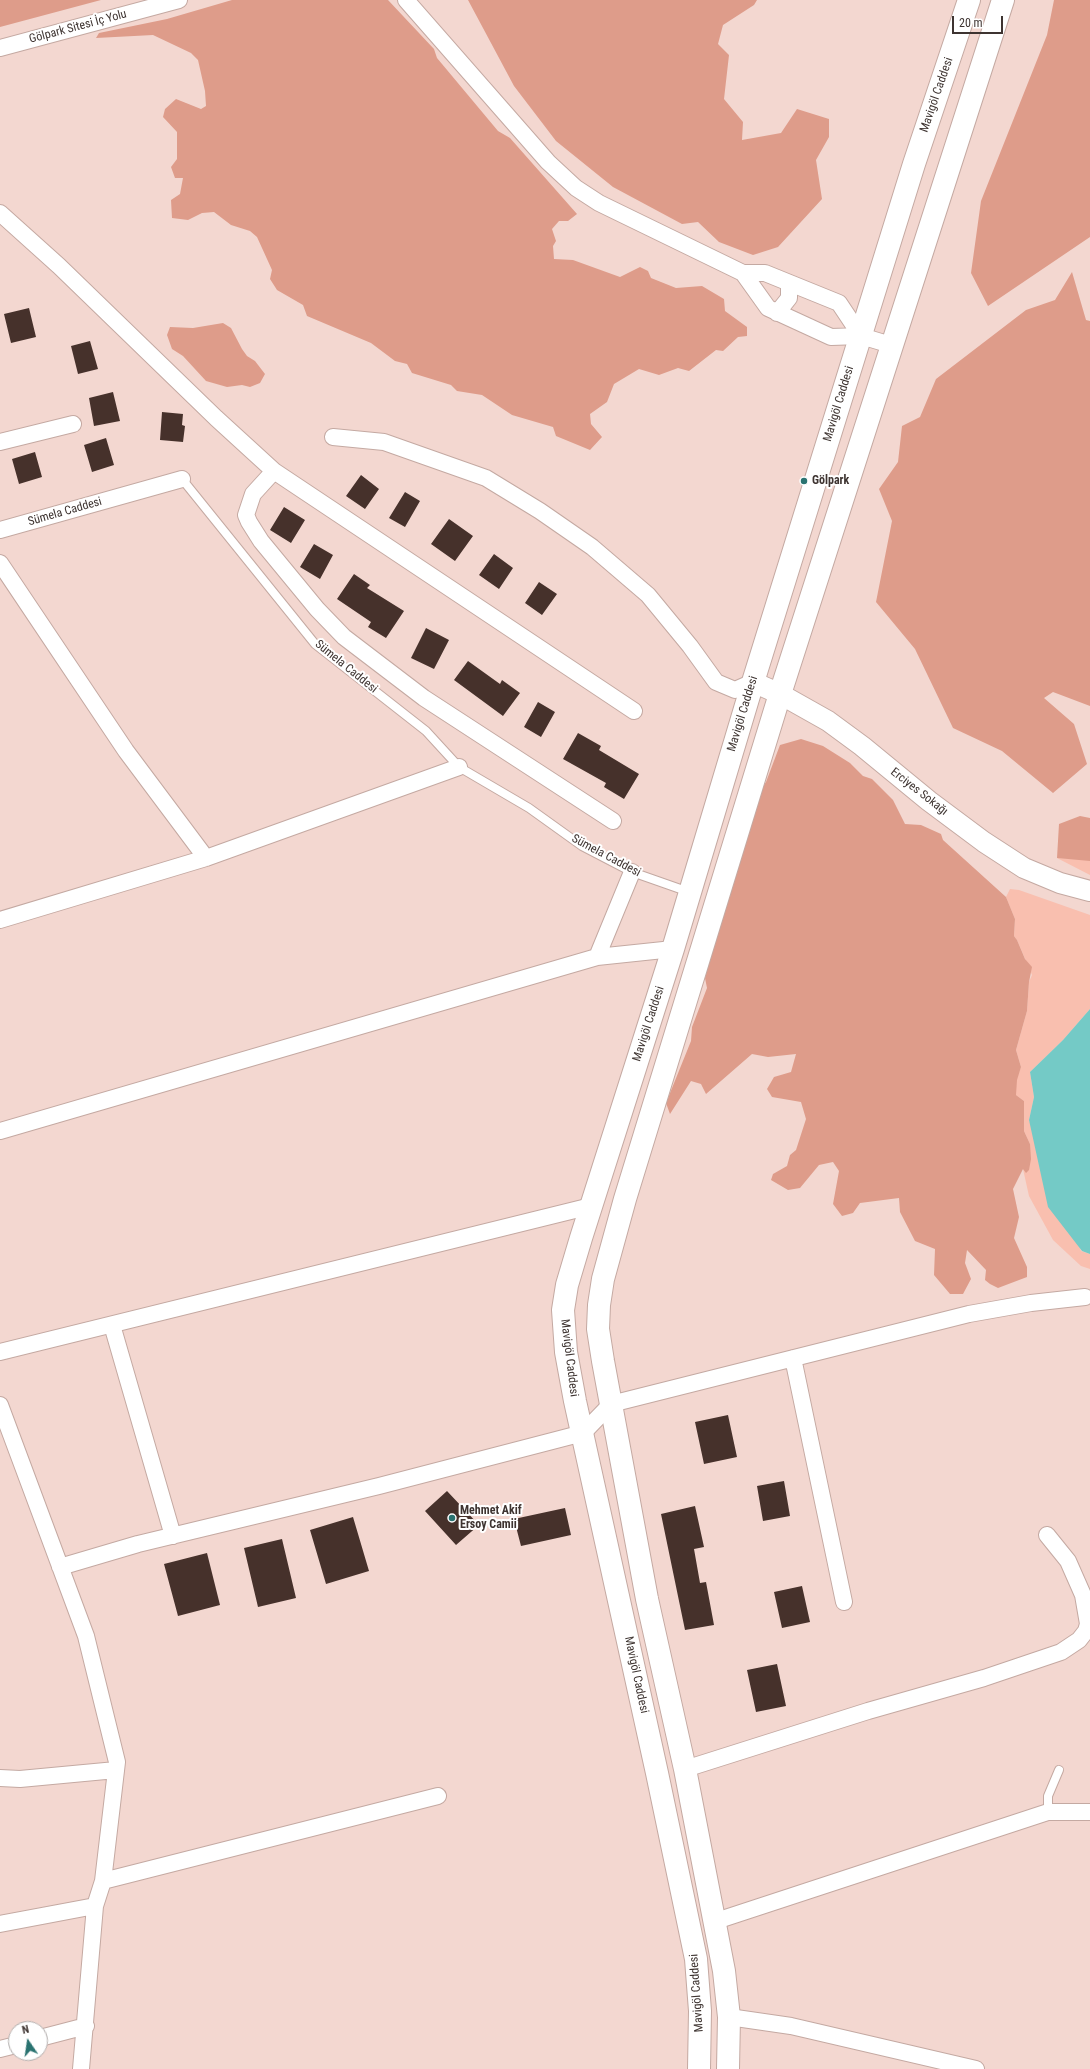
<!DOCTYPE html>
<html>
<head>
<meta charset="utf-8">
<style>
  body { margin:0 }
  #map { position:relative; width:1090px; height:2069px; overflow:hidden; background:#f3d7d0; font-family:"Roboto Condensed",sans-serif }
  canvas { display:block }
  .north { position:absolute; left:8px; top:2021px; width:40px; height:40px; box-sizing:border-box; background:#fff; border:1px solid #b2aead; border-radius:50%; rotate:347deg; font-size:11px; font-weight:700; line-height:16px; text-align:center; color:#3e3431 }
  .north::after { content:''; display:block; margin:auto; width:14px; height:18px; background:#2a7371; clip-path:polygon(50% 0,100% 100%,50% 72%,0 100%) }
  .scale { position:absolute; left:952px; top:16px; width:51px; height:18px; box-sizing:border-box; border:2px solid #3e3431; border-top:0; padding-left:5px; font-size:12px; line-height:14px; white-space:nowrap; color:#3e3431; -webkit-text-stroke:3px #fff; paint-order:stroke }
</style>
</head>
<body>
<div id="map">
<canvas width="1090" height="2069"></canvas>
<div class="north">N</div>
<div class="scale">20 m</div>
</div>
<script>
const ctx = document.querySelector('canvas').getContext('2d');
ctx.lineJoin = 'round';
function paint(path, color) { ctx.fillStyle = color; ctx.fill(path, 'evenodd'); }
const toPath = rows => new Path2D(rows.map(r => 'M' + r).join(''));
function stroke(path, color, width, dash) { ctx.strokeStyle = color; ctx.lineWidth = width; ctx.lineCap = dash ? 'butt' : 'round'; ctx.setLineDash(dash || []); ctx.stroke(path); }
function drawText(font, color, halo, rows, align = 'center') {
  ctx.font = font + ' "Roboto Condensed",sans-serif'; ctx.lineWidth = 4; ctx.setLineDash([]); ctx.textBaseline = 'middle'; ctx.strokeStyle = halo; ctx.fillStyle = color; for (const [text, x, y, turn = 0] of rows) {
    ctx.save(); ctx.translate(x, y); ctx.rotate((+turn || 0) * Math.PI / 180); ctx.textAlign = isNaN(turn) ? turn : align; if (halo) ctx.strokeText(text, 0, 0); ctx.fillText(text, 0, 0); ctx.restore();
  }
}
const green = toPath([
  [1057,858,1088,859,1090,861,1090,875],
  [1010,889,1019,890,1090,915,1090,1009,1063,1040,1030,1072,1034,1097,1029,1120,1081,1251,1090,1254,1090,1269,1081,1266,1053,1240,1029,1196,1023,1169,1030,1144,1024,1131,1024,1101,1016,1095,1016,1080,1021,1067,1016,1050,1027,1011,1029,982,1032,975,1017,940,1014,936,1015,919,1006,897]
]);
const forest = toPath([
  [0,0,101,0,0,27],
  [232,0,388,0,434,49,437,58,498,131,510,138,577,214,568,221,559,221,552,229,556,241,553,246,554,259,573,260,620,277,640,267,648,271,651,278,676,288,702,286,724,299,725,311,747,327,747,336,738,337,723,351,716,350,689,371,678,368,659,375,639,369,614,384,607,402,590,414,591,424,602,437,590,450,556,436,553,427,512,415,482,395,457,391,451,385,412,373,407,364,395,361,371,343,307,316,303,305,277,290,270,279,272,270,257,237,250,231,231,225,214,212,202,213,188,220,172,218,171,200,180,194,183,178,175,178,171,167,177,159,177,132,163,117,165,109,176,99,201,109,206,106,205,91,198,60,191,53,153,35,96,38,99,33,167,19],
  [468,0,757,0,754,5,723,25,718,44,729,55,724,99,743,122,742,140,781,133,797,109,829,119,829,137,816,160,822,199,778,247,753,255,719,242,698,222,682,224,613,187,556,141,514,86],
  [1054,0,1090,0,1090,237,988,306,971,273,981,201,1047,35],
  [1072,272,1086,320,1090,321,1090,706,1053,692,1044,698,1074,724,1087,764,1053,793,1002,751,953,728,915,649,876,602,892,521,879,489,898,462,902,426,920,417,936,379,1026,310,1055,300],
  [223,323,231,328,242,349,247,356,255,361,265,374,260,383,250,387,242,385,227,387,206,381,183,356,172,349,167,335,170,327,193,328],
  [801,739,823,746,850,763,863,776,872,779,893,800,905,824,921,825,941,834,943,840,1006,897,1015,919,1014,936,1017,940,1025,959,1032,967,1029,982,1027,1011,1016,1050,1021,1067,1017,1080,1016,1095,1024,1101,1024,1131,1030,1144,1031,1159,1029,1170,1026,1173,1023,1169,1013,1189,1019,1217,1014,1238,1027,1267,1027,1277,998,1288,990,1284,985,1280,986,1270,967,1250,965,1263,971,1279,963,1294,950,1294,934,1275,935,1249,915,1241,900,1212,899,1198,860,1203,853,1213,842,1216,833,1204,839,1171,833,1162,819,1165,800,1188,788,1190,771,1180,773,1174,787,1166,790,1155,796,1150,806,1119,801,1102,772,1097,767,1089,774,1077,791,1072,796,1054,768,1057,752,1054,706,1094,701,1084,691,1081,670,1114,666,1103,691,1041,692,1027,707,988,705,978,714,938,731,872,755,814,756,797,766,782,780,745],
  [1080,816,1090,818,1090,861,1057,858,1059,824]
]);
const water = toPath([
  [1090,1009,1090,1254,1082,1251,1048,1207,1029,1120,1034,1097,1030,1072,1063,1040]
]);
const building = toPath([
  [29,308,36,337,11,343,4,314],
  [90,341,98,369,78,374,71,346],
  [113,392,120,421,94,426,89,398],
  [162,412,183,414,182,425,185,426,183,442,160,440],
  [106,438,114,465,92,472,84,445],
  [35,452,42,477,19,484,12,459],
  [361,475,379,489,365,509,346,496],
  [405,492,420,501,405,527,389,518],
  [284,507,305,520,291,543,270,530],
  [449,519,473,536,455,561,431,544],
  [314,544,333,555,320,579,300,567],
  [494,554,513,568,499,589,479,575],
  [354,574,370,585,367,588,404,611,386,638,368,627,371,622,337,599],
  [539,582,557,594,542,615,525,603],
  [426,628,449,640,434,669,411,658],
  [468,661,500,684,502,680,520,693,503,716,454,680],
  [538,702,555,712,541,737,524,727],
  [578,733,601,746,599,750,639,774,624,799,604,787,606,783,563,759],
  [728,1415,737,1457,704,1464,695,1422],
  [784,1481,790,1516,763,1521,757,1486],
  [447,1491,479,1525,456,1545,425,1511],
  [695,1506,704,1547,694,1549,700,1583,706,1582,714,1625,685,1630,661,1514],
  [565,1508,571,1535,521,1546,514,1519],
  [353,1517,369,1571,326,1584,310,1530],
  [282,1539,296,1598,258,1607,244,1548],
  [207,1553,220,1605,178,1616,164,1564],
  [802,1586,810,1622,782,1628,774,1592],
  [777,1664,786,1706,756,1712,747,1670]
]);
const service = toPath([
  [182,479,315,644,426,731,459,767,529,808,582,846,632,872,689,892],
  [1048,1812,1048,1796,1059,1770]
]);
const minor = toPath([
  [406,0,548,162,576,188,599,203,743,273],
  [0,48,179,0],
  [0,213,59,266,216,418,274,471,634,711],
  [777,313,789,298,789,283],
  [861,336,839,303,765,273,743,273,768,308,831,337,861,336,891,345],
  [333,437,384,442,486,478,540,511,592,547,648,595,690,646,716,682,735,690,753,682],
  [0,442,73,424],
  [274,471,253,494,246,515,249,522,261,541,317,609,344,637,424,698,613,821],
  [0,530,182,479],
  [0,563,126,751,206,858],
  [0,920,206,858,459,767],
  [597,957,632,872],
  [0,1131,597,957,673,949],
  [112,1325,173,1536],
  [0,1352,591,1206],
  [793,1358,844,1602],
  [0,1405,86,1636,117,1762,103,1881,95,1906,81,2069],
  [60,1567,138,1544,379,1486,583,1433,611,1404,969,1314,1031,1303,1085,1297],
  [685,1769,868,1711,984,1678,1061,1652,1079,1640,1086,1631,1088,1624,1083,1595,1068,1561,1047,1535],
  [0,1778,20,1779,116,1770],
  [103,1881,438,1796],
  [716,1921,1048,1812,1090,1812],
  [0,1924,95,1906],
  [729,2017,791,2026,976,2069],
  [40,2038,86,2026],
  [0,2049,16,2045]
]);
const tertiary = toPath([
  [753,682,780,694,828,721,862,746,929,801,984,842,1024,868,1060,883,1090,891]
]);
const secondary = toPath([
  [699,2069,700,2011,696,1959,657,1773,575,1401,566,1352,563,1310,567,1285,581,1238,673,949,753,682,914,164,969,0],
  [728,2069,729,2017,724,1971,685,1769,647,1599,603,1361,598,1329,599,1305,603,1279,625,1199,780,694,1003,0]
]);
const markers = [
  [804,481,4,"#2a7371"],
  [452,1518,4,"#2a7371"]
];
const streetNames = [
  ["Gölpark Sitesi İç Yolu",78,27,-15],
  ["Mavigöl Caddesi",937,95,-71],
  ["Mavigöl Caddesi",839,404,-73],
  ["Sümela Caddesi",65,512,-16],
  ["Sümela Caddesi",346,667,39],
  ["Mavigöl Caddesi",743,714,-73],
  ["Erciyes Sokağı",919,792,38],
  ["Sümela Caddesi",606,856,28],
  ["Mavigöl Caddesi",649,1024,-72],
  ["Mavigöl Caddesi",569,1358,83],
  ["Mavigöl Caddesi",636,1675,78],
  ["Mavigöl Caddesi",697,1993,-94]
];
const poiNames = [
  ["Gölpark",812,481],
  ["Mehmet Akif",460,1511],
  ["Ersoy Camii",460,1525]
];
paint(green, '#f9bfaf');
paint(forest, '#de9c8a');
paint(water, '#74cac6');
paint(building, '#46312b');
stroke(service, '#c4a9a2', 10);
stroke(minor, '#c4a9a2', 18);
stroke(tertiary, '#c4a9a2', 22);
stroke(secondary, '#c4a9a2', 24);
stroke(service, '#fff', 8);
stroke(minor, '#fff', 16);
stroke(tertiary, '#fff', 20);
stroke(secondary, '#fff', 22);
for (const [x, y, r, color] of markers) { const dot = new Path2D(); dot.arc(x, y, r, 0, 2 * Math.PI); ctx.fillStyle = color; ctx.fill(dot); stroke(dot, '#fff', 1.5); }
drawText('12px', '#3e3431', '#fff', streetNames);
drawText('bold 12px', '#3e3431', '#fff', poiNames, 'left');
</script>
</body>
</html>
